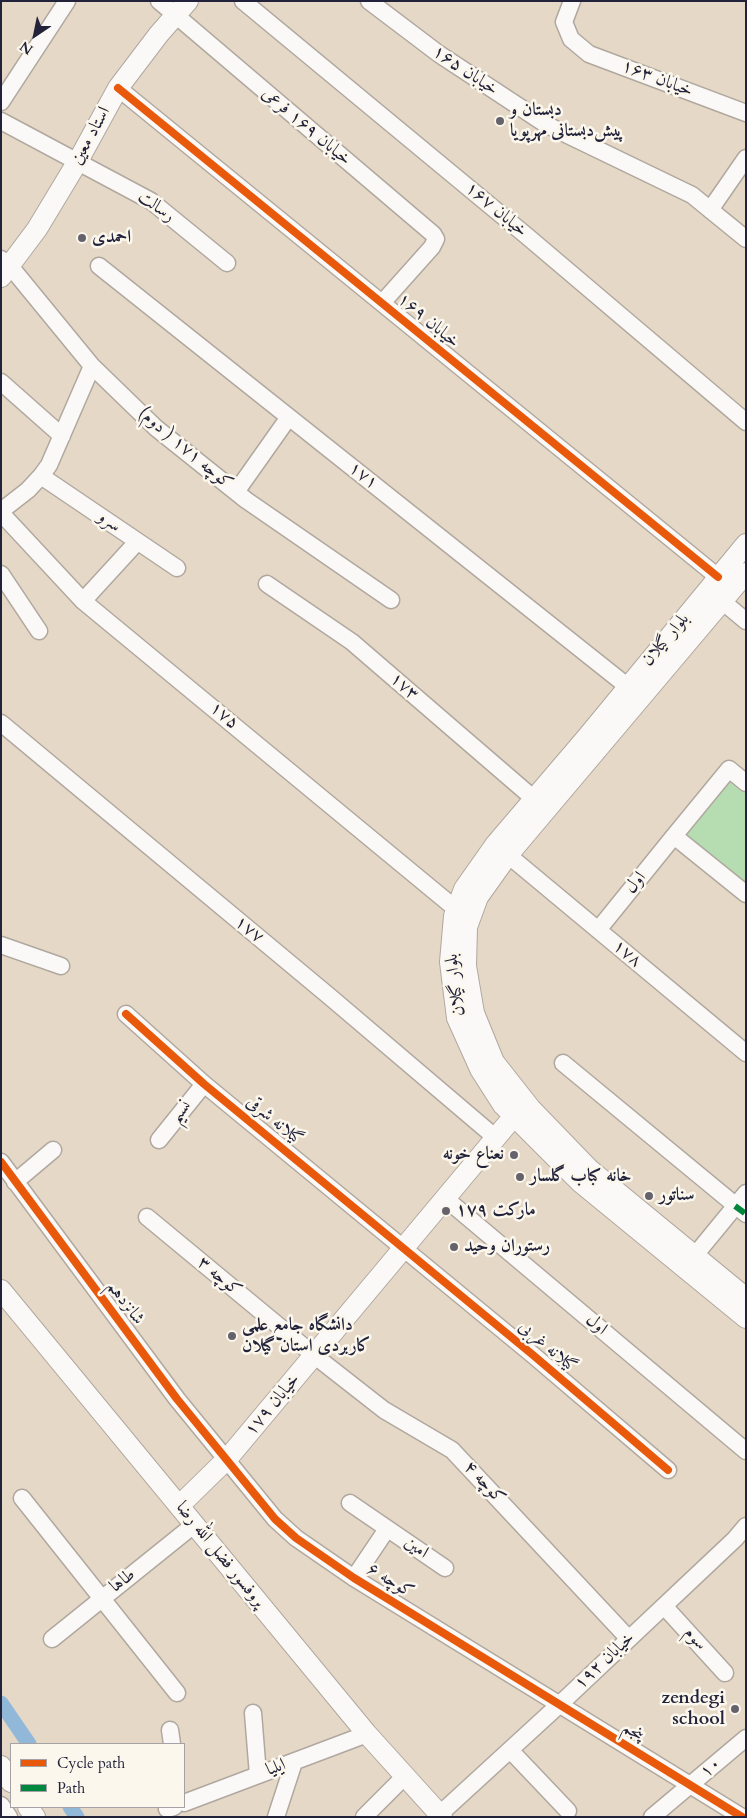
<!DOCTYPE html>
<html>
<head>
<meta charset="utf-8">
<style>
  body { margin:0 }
  #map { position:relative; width:747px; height:1818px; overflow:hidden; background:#e5d8c7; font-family:Cardo,serif }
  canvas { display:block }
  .frame { position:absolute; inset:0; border:2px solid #22223b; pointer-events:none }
  .legend { position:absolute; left:10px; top:1743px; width:175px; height:65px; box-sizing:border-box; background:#fbf7ec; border:1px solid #a4a2a5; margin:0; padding:6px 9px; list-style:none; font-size:15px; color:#22223b }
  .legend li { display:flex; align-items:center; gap:10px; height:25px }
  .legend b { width:25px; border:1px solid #a4a2a5 }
  .north { position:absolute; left:10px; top:10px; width:50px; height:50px; -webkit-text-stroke:4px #fbf7ec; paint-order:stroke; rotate:214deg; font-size:14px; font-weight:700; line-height:20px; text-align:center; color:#22223b }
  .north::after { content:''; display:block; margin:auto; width:18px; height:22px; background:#22223b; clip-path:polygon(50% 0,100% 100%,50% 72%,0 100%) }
</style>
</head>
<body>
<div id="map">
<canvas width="747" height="1818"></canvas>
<div class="frame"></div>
<ul class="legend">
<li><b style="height:6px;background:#e8590c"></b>Cycle path</li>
<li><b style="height:6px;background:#00873e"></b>Path</li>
</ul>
<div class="north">N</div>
</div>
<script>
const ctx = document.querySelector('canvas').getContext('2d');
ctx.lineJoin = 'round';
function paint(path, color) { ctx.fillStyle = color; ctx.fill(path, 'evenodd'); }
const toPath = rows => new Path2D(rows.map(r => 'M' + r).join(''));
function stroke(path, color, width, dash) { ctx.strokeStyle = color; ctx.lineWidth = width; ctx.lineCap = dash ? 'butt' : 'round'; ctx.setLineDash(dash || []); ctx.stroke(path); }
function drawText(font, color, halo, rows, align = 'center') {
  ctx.font = font + ' Cardo,Amiri,serif'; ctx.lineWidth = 5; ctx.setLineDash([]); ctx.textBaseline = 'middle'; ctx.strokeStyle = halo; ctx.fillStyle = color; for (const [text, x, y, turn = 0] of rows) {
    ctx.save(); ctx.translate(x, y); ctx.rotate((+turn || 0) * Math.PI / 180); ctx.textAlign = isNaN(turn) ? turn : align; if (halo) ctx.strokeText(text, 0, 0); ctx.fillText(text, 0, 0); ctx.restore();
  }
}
const green = toPath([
  [729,777,746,791,746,885,683,833]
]);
const canal = toPath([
  [1,1703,29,1744],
  [70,1807,77,1817]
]);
const minor = toPath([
  [159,1,433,234,436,239,432,247,382,303],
  [243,1,528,237,746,422],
  [369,1,439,54,547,125,692,195,746,239],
  [572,1,564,22,571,39,589,54,746,113],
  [118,88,718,577],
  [1,102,67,1],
  [1,121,151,201,227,263],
  [710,210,746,158],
  [1,259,10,266,92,366,156,428,246,500,391,600],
  [99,266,627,686],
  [1,382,62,436],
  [41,476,177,568],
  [236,492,289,417],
  [1,511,28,490,41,476,49,465,92,366],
  [1,513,83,601,456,909],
  [1,574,39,631],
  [267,584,352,642,533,798],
  [83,601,137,542],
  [722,601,746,621],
  [1,723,329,996,496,1138],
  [746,783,729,769,674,836,746,894],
  [508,855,746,1053],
  [598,930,674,836],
  [1,945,61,966],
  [126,1014,204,1084,533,1355,668,1470],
  [563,1063,746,1214],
  [159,1140,204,1084],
  [1,1162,177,1399,275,1519,296,1538,354,1578,742,1817],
  [15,1182,53,1150],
  [446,1199,746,1451],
  [147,1217,315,1356,384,1410,452,1450,629,1639],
  [687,1265,746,1193],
  [22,1498,177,1693],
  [350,1503,445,1568],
  [354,1578,387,1529],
  [664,1606,725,1673],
  [52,1639,195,1524],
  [253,1713,258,1775],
  [170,1730,172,1744],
  [510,1750,568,1811],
  [184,1803,367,1734],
  [1,1805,9,1817],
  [167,1809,174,1807],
  [440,1814,560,1704,735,1539,746,1526],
  [276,1817,294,1762],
  [364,1817,405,1776],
  [652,1817,746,1738]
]);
const major = toPath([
  [1,277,37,229,78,161,118,88,159,34,188,1],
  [746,544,587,737,495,845,464,889,454,916,450,962,457,1018,480,1069,503,1105,580,1182,746,1318],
  [746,573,508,855,478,897,467,927,466,966,474,1013,494,1062,531,1109,589,1169,746,1298],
  [1,1290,367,1734,442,1817],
  [179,1506,228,1458,514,1116],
  [1,1766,11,1782],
  [28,1807,35,1817]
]);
const quiet = toPath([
  [735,1206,746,1214]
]);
const cycleway = toPath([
  [118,88,718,577],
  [126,1014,204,1084,533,1355,668,1470],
  [1,1162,177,1399,275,1519,296,1538,354,1578,742,1817]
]);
const markers = [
  [500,121,5,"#66626c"],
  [82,238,5,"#66626c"],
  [514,1155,5,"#66626c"],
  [520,1177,5,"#66626c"],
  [649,1196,5,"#66626c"],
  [446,1211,5,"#66626c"],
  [454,1247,5,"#66626c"],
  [232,1336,5,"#66626c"],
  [735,1709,5,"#66626c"]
];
const streetNames = [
  ["خیابان ۱۶۵",465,71,34],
  ["خیابان ۱۶۳",657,79,21],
  ["خیابان ۱۶۹ فرعی",306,127,40],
  ["استاد معین",91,136,-61],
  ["رسالت",156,207,35],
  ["خیابان ۱۶۷",496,210,40],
  ["خیابان ۱۶۹",428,321,40],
  ["کوچه ۱۷۱ ( دوم)",185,449,40],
  ["۱۷۱",363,476,38],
  ["سرو",109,522,34],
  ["بلوار گیلان",666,640,-50],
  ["۱۷۳",404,687,42],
  ["۱۷۵",224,716,40],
  ["اول",636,883,-51],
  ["۱۷۷",249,930,39],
  ["۱۷۸",627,954,40],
  ["بلوار گیلان",456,985,-97],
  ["نسیم",181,1112,-51],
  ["گیلانه شرقی",274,1121,39],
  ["کوچه ۳",219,1277,40],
  ["شانزدهم",125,1303,53],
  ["اول",596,1325,40],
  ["گیلانه غربی",547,1347,40],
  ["خیابان ۱۷۹",273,1405,-50],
  ["کوچه ۴",484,1483,47],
  ["امین",416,1548,35],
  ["پروفسور فضل الله رضا",220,1555,51],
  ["طاها",123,1581,-38],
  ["کوچه ۶",390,1581,31],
  ["سوم",695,1639,48],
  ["خیابان ۱۹۲",605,1661,-43],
  ["پنجم",633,1732,32],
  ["ایلیا",276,1768,-21],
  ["۱۰",711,1768,-41]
];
const poiNames = [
  ["دبستان و",510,111],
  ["پیش‌دبستانی مهرپویا",510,132],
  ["احمدی",92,238],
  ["نعناع خونه",504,1155,"right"],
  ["خانه کباب گلسار",530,1177],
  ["سناتور",659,1196],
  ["۱۷۹ مارکت",456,1211],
  ["رستوران وحید",464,1247],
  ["دانشگاه جامع علمی",242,1326],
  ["کاربردی استان گیلان",242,1347],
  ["zendegi",725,1699,"right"],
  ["school",725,1720,"right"]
];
paint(green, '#b6ddb2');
stroke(canal, '#91b8d8', 15);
stroke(minor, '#b0a89f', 19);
stroke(major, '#b0a89f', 22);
stroke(minor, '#fbf9f7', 16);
stroke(major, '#fbf9f7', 20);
stroke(quiet, '#00873e', 6, [12, 6]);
stroke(cycleway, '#e8590c', 8);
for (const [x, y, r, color] of markers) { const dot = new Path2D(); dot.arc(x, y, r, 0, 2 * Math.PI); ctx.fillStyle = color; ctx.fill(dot); stroke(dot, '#fbf7ec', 2); }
drawText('18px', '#22223b', '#fbf7ec', streetNames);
drawText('bold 18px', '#22223b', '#fbf7ec', poiNames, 'left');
</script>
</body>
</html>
